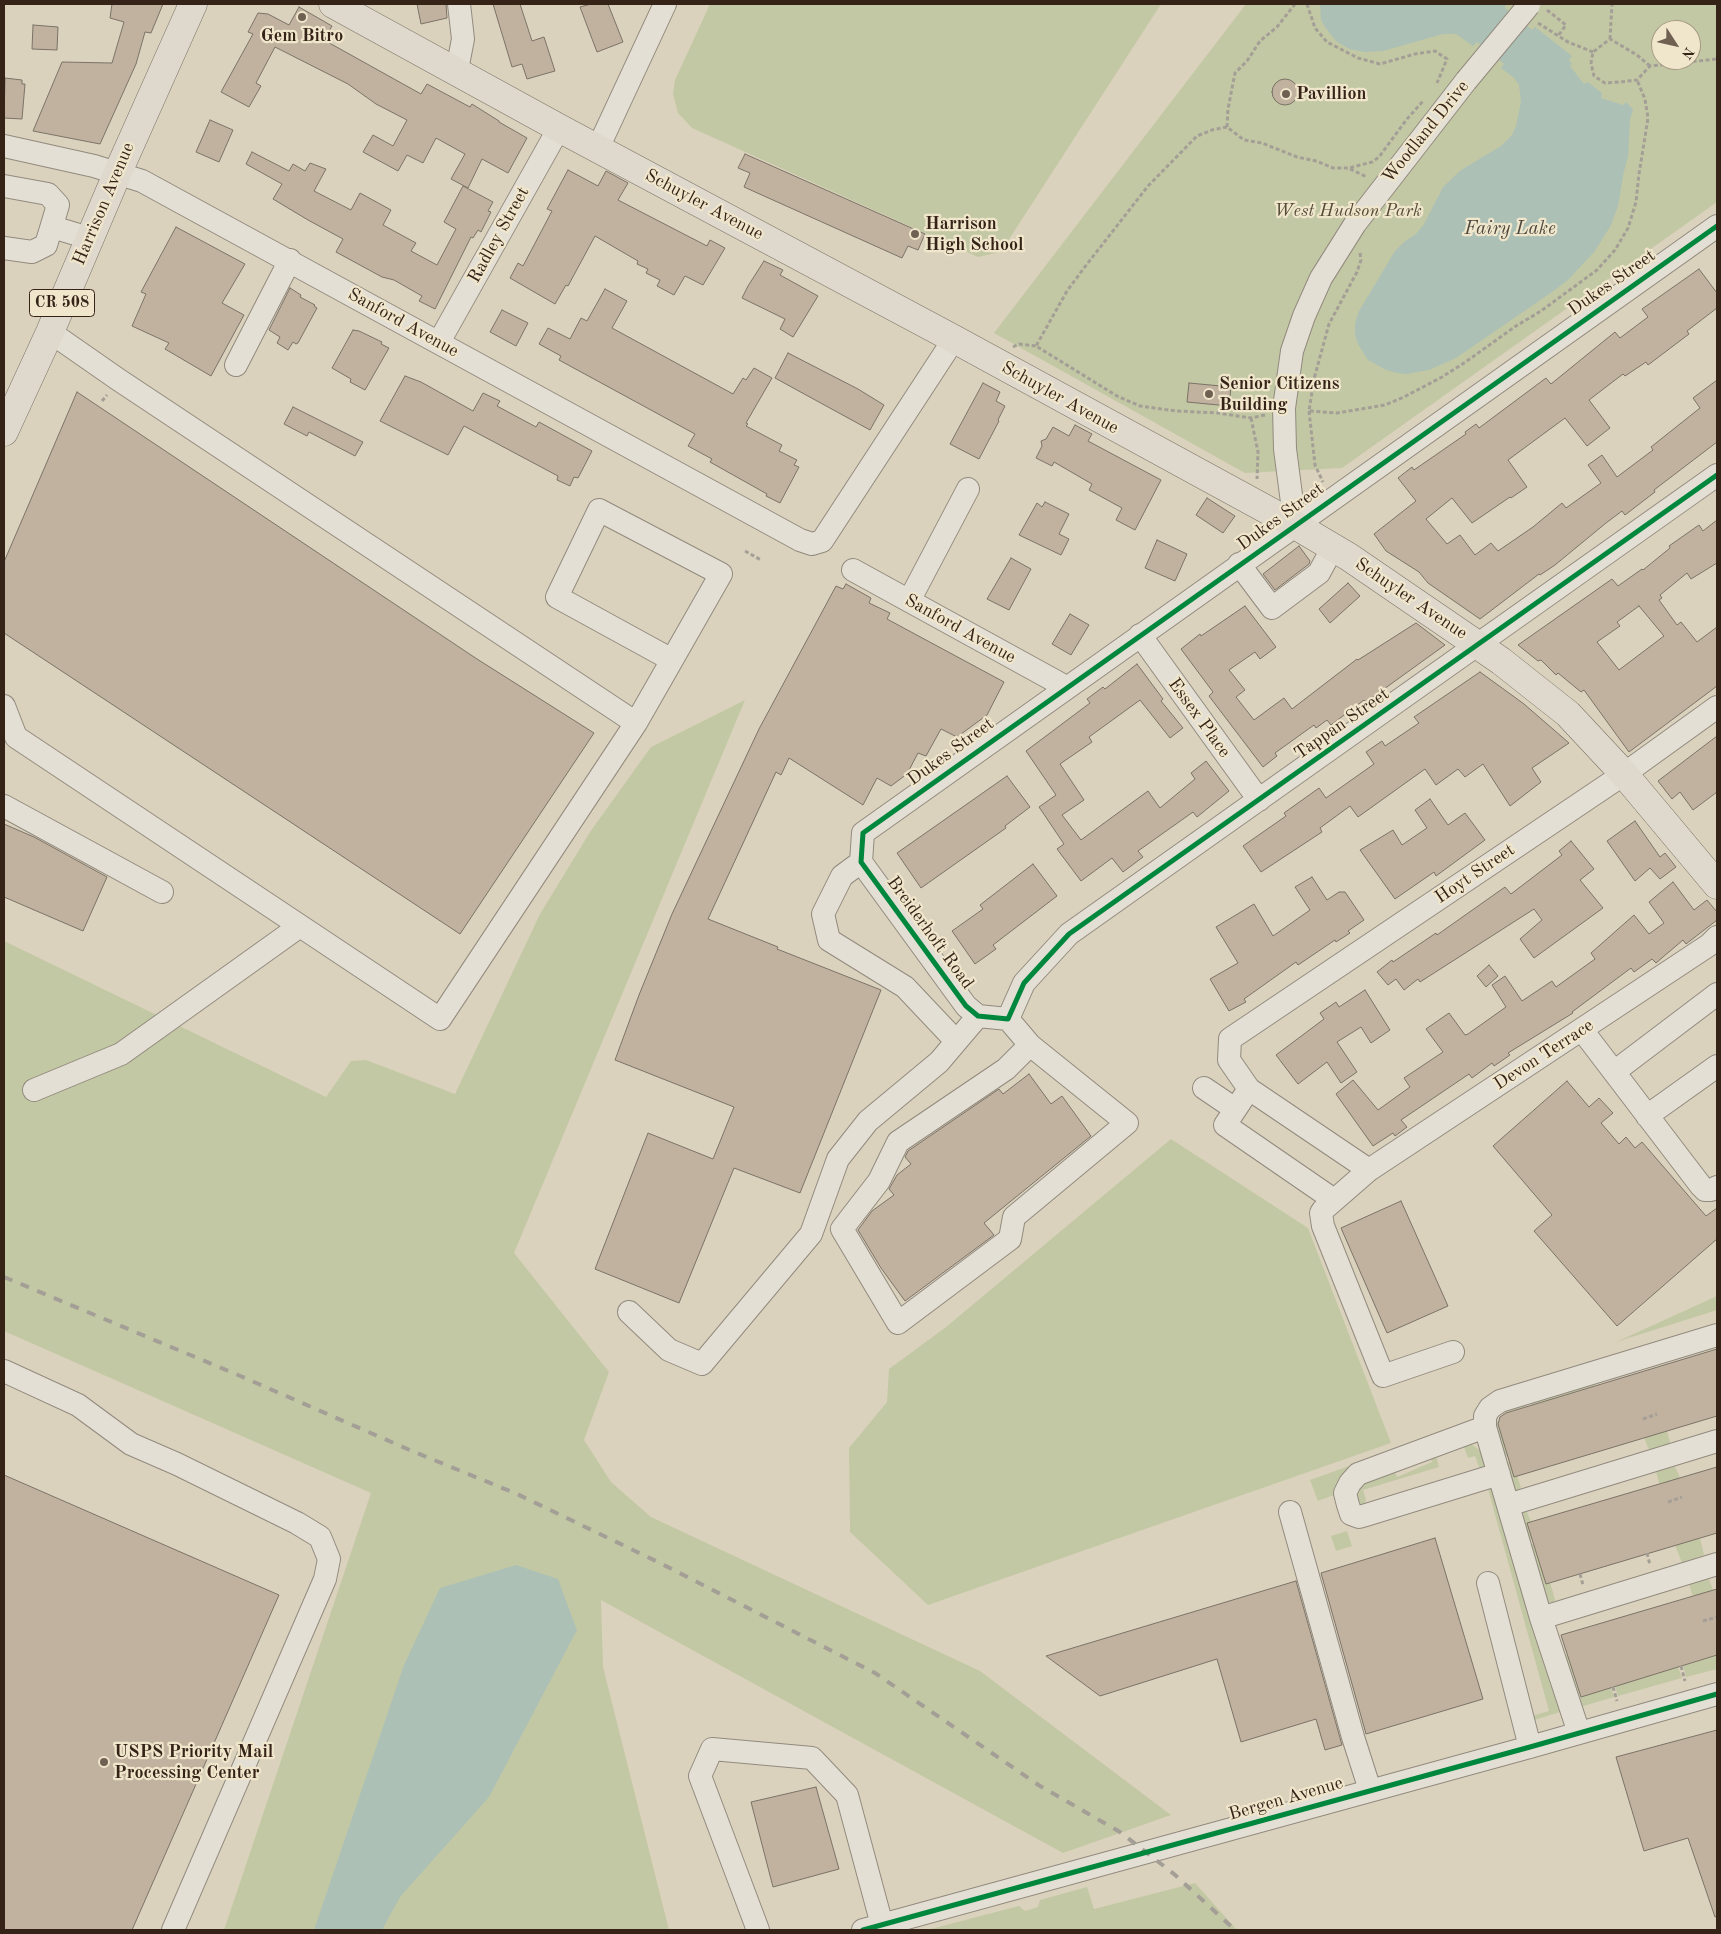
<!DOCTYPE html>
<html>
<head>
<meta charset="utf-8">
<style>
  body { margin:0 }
  #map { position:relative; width:1721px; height:1934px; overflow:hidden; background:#dbd2bd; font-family:"Old Standard TT",serif }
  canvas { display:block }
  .frame { position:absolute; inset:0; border:5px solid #352318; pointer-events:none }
  .north { position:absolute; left:1651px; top:20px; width:50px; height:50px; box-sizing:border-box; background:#f0e6cc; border:1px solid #a59884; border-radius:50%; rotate:125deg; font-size:14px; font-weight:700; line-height:20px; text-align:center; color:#352318 }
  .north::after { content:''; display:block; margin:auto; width:18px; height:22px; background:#6f6052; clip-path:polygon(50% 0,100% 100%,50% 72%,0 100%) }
</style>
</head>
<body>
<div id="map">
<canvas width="1721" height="1934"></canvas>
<div class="frame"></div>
<div class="north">N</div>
</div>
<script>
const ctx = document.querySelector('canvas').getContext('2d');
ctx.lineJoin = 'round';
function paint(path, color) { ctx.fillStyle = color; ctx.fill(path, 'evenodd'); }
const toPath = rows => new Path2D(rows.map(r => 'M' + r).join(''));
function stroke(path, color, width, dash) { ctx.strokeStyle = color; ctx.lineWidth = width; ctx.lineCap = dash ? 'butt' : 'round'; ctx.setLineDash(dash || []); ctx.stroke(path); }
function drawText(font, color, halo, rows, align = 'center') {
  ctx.font = font + ' "Old Standard TT",serif'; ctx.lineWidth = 4.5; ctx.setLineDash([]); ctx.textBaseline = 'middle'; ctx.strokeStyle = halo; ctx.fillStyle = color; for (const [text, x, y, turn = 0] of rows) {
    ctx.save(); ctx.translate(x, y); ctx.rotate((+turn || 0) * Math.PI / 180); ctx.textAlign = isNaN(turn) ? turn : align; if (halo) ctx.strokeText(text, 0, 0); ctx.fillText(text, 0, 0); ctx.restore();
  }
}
const green = toPath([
  [710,4,1161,4,1006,244,996,253,978,257,692,128,678,113,673,94,675,80],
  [1246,4,1717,4,1717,202,1342,468,1245,473,994,333],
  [1661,30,1691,30,1691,60,1661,60],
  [745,700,514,1253,609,1372,584,1440,611,1482,651,1517,980,1671,1171,1815,1063,1853,601,1600,603,1667,669,1930,224,1930,371,1493,4,1331,4,941,326,1097,351,1061,366,1060,455,1094,540,914,590,832,651,747],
  [1171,1139,1308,1228,1391,1443,928,1605,850,1532,849,1448,887,1402,889,1369,946,1327],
  [1717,1296,1717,1310,1616,1342],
  [1593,1380,1594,1386,1531,1405,1530,1400],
  [1525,1401,1527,1406,1496,1416,1508,1456,1504,1457,1494,1415],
  [1667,1431,1670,1442,1668,1445,1651,1450,1648,1448,1644,1437],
  [1471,1444,1481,1451,1485,1467,1481,1469,1479,1467,1475,1456,1468,1458,1464,1447],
  [1436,1455,1439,1467,1363,1490,1366,1500,1364,1505,1360,1505,1358,1503,1356,1492,1358,1486,1394,1470,1397,1477,1432,1462,1430,1457],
  [1506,1462,1509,1462,1517,1476,1521,1487,1518,1491,1514,1489],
  [1674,1464,1680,1478,1667,1499,1662,1483,1659,1483,1656,1471],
  [1349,1466,1338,1481,1334,1495,1318,1501,1310,1480],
  [1491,1487,1560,1712,1528,1722,1528,1717,1549,1711,1488,1489],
  [1526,1510,1531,1522,1532,1539,1529,1540,1521,1514,1522,1511],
  [1347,1531,1352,1546,1336,1551,1331,1536],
  [1700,1538,1704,1555,1682,1563,1675,1545],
  [1534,1543,1550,1582,1555,1600,1553,1602,1548,1602,1546,1599,1530,1545],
  [1708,1577,1713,1590,1710,1591,1703,1618,1695,1595,1692,1595,1689,1582],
  [1717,1619,1717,1669,1686,1677,1683,1666,1714,1656,1704,1623],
  [1567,1655,1580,1697,1611,1688,1614,1697,1580,1707,1564,1656],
  [1678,1667,1682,1678,1618,1696,1615,1686],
  [1195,1883,1237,1930,927,1930,1019,1906,1025,1911,1038,1907,1040,1900,1087,1887,1094,1909]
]);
const water = toPath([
  [1320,4,1506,4,1505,8,1532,30,1535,27,1572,56,1569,60,1572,64,1570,66,1584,84,1588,82,1602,93,1601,98,1623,105,1626,102,1633,109,1630,120,1628,157,1624,171,1618,206,1611,225,1595,251,1568,280,1555,290,1456,358,1429,370,1407,374,1397,373,1386,370,1368,360,1358,344,1355,335,1355,323,1359,311,1395,251,1404,242,1416,234,1424,224,1443,187,1461,170,1501,146,1512,135,1516,126,1521,102,1519,85,1514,78,1501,68,1504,64,1477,42,1473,46,1456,34,1443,34,1383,51,1365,52,1349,49,1336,41,1325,27,1321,20],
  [516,1565,558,1579,577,1630,489,1797,400,1897,382,1930,314,1930,404,1665,440,1588]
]);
const building = toPath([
  [112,4,163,4,151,33,145,32,136,64,100,144,33,131,62,62,112,63,124,22,110,18,112,4],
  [417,4,446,4,447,18,421,24,417,4],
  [493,4,520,4,532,41,544,37,555,71,527,79,522,64,512,67,493,4],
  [591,4,608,4,623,42,597,52,580,7,591,4],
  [299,7,332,26,324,40,421,94,427,84,470,107,472,104,499,121,499,122,527,138,508,173,482,159,468,188,451,179,465,154,436,138,423,163,407,155,398,171,363,152,373,135,393,146,407,120,376,104,348,84,275,47,256,83,261,86,249,107,221,92,253,34,248,32,258,13,268,14,289,25,299,7],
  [33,25,58,27,57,50,32,49,33,25],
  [5,78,22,80,22,84,25,84,22,119,4,118,5,78],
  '1272 92a13 13 0 1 1 26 0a13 13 0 1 1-26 0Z',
  [210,120,233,130,219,162,196,152,210,120],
  [252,152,289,171,293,164,305,171,310,163,326,169,314,191,351,210,360,193,391,210,383,225,416,243,411,251,437,265,456,229,444,222,463,186,493,202,488,211,491,212,481,232,478,230,473,238,471,237,435,309,419,301,422,296,394,280,382,277,336,252,343,239,308,220,273,199,282,184,246,164,252,152],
  [745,154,925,234,918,250,908,246,902,258,744,187,750,173,738,168,745,154],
  [568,170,598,186,606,171,628,183,618,200,707,246,710,240,725,248,703,285,685,276,674,295,657,286,660,280,646,273,648,269,637,264,638,261,595,236,568,286,566,285,555,304,510,278,518,263,523,266,552,211,547,209,568,170],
  [176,227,245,264,222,303,244,315,211,376,165,349,169,343,132,326,146,294,141,292,176,227],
  [764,261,783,270,780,275,818,296,793,337,780,329,785,319,742,298,748,286,764,261],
  [1699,269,1717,293,1717,308,1687,331,1689,334,1648,365,1646,362,1625,376,1623,374,1589,400,1610,428,1587,446,1565,418,1508,460,1527,487,1511,498,1510,497,1472,523,1452,498,1426,519,1447,544,1460,535,1475,555,1491,543,1498,551,1533,527,1562,503,1566,508,1601,483,1588,465,1602,455,1617,477,1653,450,1651,447,1700,408,1693,398,1717,380,1717,442,1654,490,1655,492,1638,505,1625,515,1622,511,1606,523,1555,565,1540,575,1539,574,1480,619,1428,583,1419,572,1386,551,1374,534,1416,501,1398,478,1412,467,1414,470,1466,434,1465,432,1476,424,1479,428,1546,378,1551,384,1615,332,1620,338,1648,317,1642,309,1699,269],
  [290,288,301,295,300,297,315,305,314,306,317,308,298,343,296,344,293,342,288,350,277,343,280,337,269,330,290,288],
  [605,289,627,301,612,328,733,394,743,378,746,380,754,368,772,378,746,423,748,424,746,426,782,445,779,451,797,460,794,465,799,467,780,503,766,496,767,494,710,462,712,459,688,446,695,434,559,360,561,356,539,344,548,328,570,339,581,318,587,321,605,289],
  [502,310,528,323,516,346,490,332,502,310],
  [353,330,359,331,382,342,381,344,389,348,365,390,350,382,351,379,332,368,353,330],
  [788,353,858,389,884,405,870,430,775,378,788,353],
  [405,376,421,382,473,411,483,393,500,401,497,406,536,427,539,422,592,451,578,478,574,477,570,486,557,480,558,476,464,426,448,455,380,421,405,376],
  [983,383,1000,392,996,401,1005,406,998,420,999,421,979,459,950,444,983,383],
  [1189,383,1231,387,1229,406,1187,402,1189,383],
  [77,392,477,659,594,733,460,934,4,633,4,562,77,392],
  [293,407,363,442,355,456,309,432,307,436,284,424,293,407],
  [1075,425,1092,434,1088,441,1161,480,1135,530,1116,520,1122,508,1089,490,1092,484,1054,462,1052,466,1036,458,1042,446,1041,441,1046,439,1053,427,1069,436,1075,425],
  [1207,498,1235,516,1223,533,1196,515,1207,498],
  [1045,502,1069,514,1059,534,1069,539,1061,555,1019,535,1037,503,1042,507,1045,502],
  [1717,520,1717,563,1691,579,1687,573,1660,595,1662,598,1659,600,1677,625,1681,622,1697,642,1717,627,1717,686,1629,752,1584,690,1581,692,1558,673,1556,675,1541,660,1538,661,1518,645,1612,579,1618,586,1642,569,1643,570,1670,548,1669,546,1699,525,1703,531,1717,520],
  [1639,606,1664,636,1619,670,1597,642,1620,626,1617,622,1639,606],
  [1157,540,1187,554,1175,581,1145,568,1157,540],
  [1299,546,1310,561,1309,564,1275,590,1263,574,1299,546],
  [1011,558,1031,569,1009,610,987,599,1011,558],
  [1348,583,1360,596,1330,623,1319,609,1348,583],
  [846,584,871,598,869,603,890,613,887,619,1004,682,987,715,957,737,941,729,926,756,918,753,907,774,891,786,877,778,863,805,789,758,781,775,776,772,708,919,778,947,777,949,881,990,800,1193,734,1168,679,1303,595,1269,648,1133,713,1159,734,1107,615,1060,639,995,672,914,759,729,836,586,843,589,846,584],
  [1245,606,1276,647,1260,659,1255,652,1229,670,1245,690,1236,697,1254,720,1284,698,1292,709,1357,659,1358,660,1416,623,1445,645,1366,702,1364,700,1331,725,1327,720,1316,728,1314,725,1275,753,1277,756,1263,767,1209,696,1213,692,1181,649,1200,634,1201,636,1245,606],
  [1070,614,1089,625,1071,655,1052,644,1070,614],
  [1137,664,1163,699,1161,701,1183,728,1170,738,1140,700,1089,737,1092,742,1060,764,1084,800,1062,815,1081,840,1148,791,1160,808,1195,779,1191,773,1206,761,1229,791,1197,817,1193,812,1138,851,1143,857,1123,872,1112,858,1081,881,1057,849,1064,844,1039,807,1056,795,1026,751,1090,703,1087,699,1103,687,1105,689,1137,664],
  [1480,672,1524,704,1569,743,1532,768,1541,782,1510,806,1483,764,1465,777,1458,769,1436,785,1425,769,1358,817,1350,806,1320,828,1322,832,1261,872,1243,846,1286,816,1284,813,1319,788,1326,798,1374,764,1366,752,1382,741,1385,746,1419,723,1414,717,1480,672],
  [1717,736,1717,792,1693,810,1680,792,1672,799,1658,781,1717,736],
  [1007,776,1030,807,1005,826,1006,828,921,888,897,853,1007,776],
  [1430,799,1448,825,1465,813,1485,840,1436,876,1434,872,1395,899,1360,850,1393,830,1402,845,1427,828,1415,810,1430,799],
  [1635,821,1660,857,1665,853,1676,867,1660,879,1650,868,1635,881,1607,841,1635,821],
  [4,824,34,837,107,877,83,931,4,897,4,824],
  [1571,841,1594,869,1580,880,1603,908,1534,958,1520,939,1542,920,1534,909,1420,982,1418,979,1404,990,1396,979,1388,985,1377,972,1392,960,1393,962,1436,933,1437,935,1505,887,1511,894,1562,855,1559,851,1571,841],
  [1033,864,1057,896,993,945,996,949,975,964,952,931,983,909,980,905,1033,864],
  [1312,877,1327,900,1339,892,1345,892,1364,920,1348,931,1350,933,1336,942,1335,940,1298,965,1296,962,1244,999,1246,1002,1229,1011,1210,979,1238,963,1216,927,1254,904,1273,936,1310,910,1295,887,1312,877],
  [1673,882,1694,910,1707,900,1717,912,1717,920,1686,944,1683,940,1656,963,1652,959,1634,972,1631,968,1572,1012,1573,1013,1508,1053,1510,1055,1494,1066,1492,1063,1472,1078,1469,1074,1401,1120,1407,1127,1395,1136,1393,1133,1373,1146,1336,1094,1353,1080,1378,1110,1410,1087,1404,1078,1443,1052,1426,1029,1449,1013,1465,1035,1468,1034,1506,1007,1492,985,1505,976,1522,1001,1552,981,1556,987,1595,959,1591,953,1634,915,1649,934,1664,923,1649,902,1673,882],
  [1489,965,1498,976,1486,987,1477,976,1489,965],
  [1365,990,1390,1030,1371,1043,1361,1027,1337,1042,1357,1072,1341,1083,1327,1062,1298,1084,1276,1055,1324,1019,1320,1013,1336,1002,1339,1007,1365,990],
  [1029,1074,1051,1104,1062,1096,1091,1136,984,1223,994,1235,905,1301,881,1268,858,1230,872,1211,894,1195,889,1189,897,1175,911,1164,905,1157,908,1151,999,1089,1003,1094,1029,1074],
  [1567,1081,1589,1107,1599,1098,1613,1113,1601,1123,1619,1144,1626,1137,1635,1148,1642,1142,1706,1216,1717,1208,1717,1239,1617,1326,1534,1231,1552,1215,1493,1146,1567,1081],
  [1401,1201,1448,1306,1387,1333,1341,1228,1401,1201],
  [1717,1349,1717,1416,1514,1477,1498,1424,1500,1417,1506,1413,1717,1349],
  [1717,1467,1717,1533,1546,1584,1527,1523,1717,1467],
  [4,1475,279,1595,132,1930,4,1930,4,1475],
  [1435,1538,1483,1699,1366,1734,1321,1573,1435,1538],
  [1296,1581,1342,1745,1325,1750,1316,1719,1241,1742,1217,1659,1100,1696,1046,1656,1296,1581],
  [1717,1589,1717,1655,1581,1697,1561,1635,1717,1589],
  [1717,1730,1717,1916,1715,1917,1688,1838,1644,1851,1616,1757,1717,1730],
  [816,1787,839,1869,773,1887,751,1802,816,1787]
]);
const path = toPath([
  [1307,4,1315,28,1327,42,1358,58,1380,64,1415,54,1435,51,1447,59,1437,83],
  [1547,10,1566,25,1558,36],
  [1538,23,1568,42,1593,52],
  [1610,39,1612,4],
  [1650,66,1637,55,1610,39,1593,52,1591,63,1594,76,1605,83,1620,82,1637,80,1650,66,1717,59],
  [1227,127,1228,109,1235,73,1247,61,1260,41,1277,27,1295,4],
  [1350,169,1367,177],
  [1360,253,1361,260,1357,272,1329,324,1314,379,1309,411,1337,413,1385,405,1404,397,1442,377,1464,363,1516,326,1541,311,1597,270,1615,250,1628,228,1636,202,1639,174,1648,118,1645,99,1637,80],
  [1013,347,1019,344,1036,346],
  [102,401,107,395],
  [1309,411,1315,465,1323,482],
  [1265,415,1251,418,1218,413,1176,411,1140,406,1117,396,1036,346,1067,291,1084,268,1148,186,1197,136,1212,130,1227,127,1244,140,1262,143,1297,157,1316,161,1333,168,1349,168,1372,162,1379,157,1407,119,1424,100],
  [1251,418,1258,452,1257,479],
  [745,551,761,560],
  [1643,1419,1657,1414],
  [1668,1502,1682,1497],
  [1647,1553,1650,1565],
  [1580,1574,1583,1585],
  [1703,1621,1717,1617],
  [1681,1666,1685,1681],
  [1613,1687,1617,1701]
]);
const minor = toPath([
  [457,70,463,39,459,4],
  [4,146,94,166,142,181,800,540,812,544,822,541,954,339],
  [598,148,665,4],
  [4,186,48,194,58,205,46,245,32,252,4,248],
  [52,227,89,238],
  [50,332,119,380,636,723,672,660,721,574,599,510,557,597,672,660],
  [439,342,559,128],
  [236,365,290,260],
  [1295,525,1285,449,1284,408,1292,351,1304,316,1321,278,1355,224,1466,81],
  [1239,564,1272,608,1319,573,1333,547],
  [853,570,1066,687],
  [909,601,968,489],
  [1140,635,1259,800],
  [4,706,16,737,440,1019,636,723],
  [4,806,162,892],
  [861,862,842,876,823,914,829,940,905,987,956,1041],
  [1008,1019,978,1016,966,1006,861,862,863,833,1717,226],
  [1008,1019,1024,983,1069,934,1717,475],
  [1008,1019,1030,1045,1127,1123,1014,1217,1010,1239,898,1323,842,1229,879,1181,898,1142,1006,1069,1030,1045],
  [1582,1030,1701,1186,1705,1190,1711,1190,1717,1187],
  [1614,1072,1717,994],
  [1204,1088,1235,1109],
  [1249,1089,1229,1060,1230,1039,1624,774,1717,707],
  [34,1090,121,1054,300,926],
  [1647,1116,1717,1066],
  [1334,1200,1225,1125,1249,1089,1369,1170],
  [629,1312,669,1350,702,1364,811,1234,838,1159,868,1121,939,1062,978,1016],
  [1453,1352,1383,1376,1323,1226,1321,1213,1323,1210,1369,1170,1709,945,1717,937],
  [4,1371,78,1405,131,1444,177,1464,297,1523,320,1537,329,1559,325,1579,173,1930],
  [1485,1427,1358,1474,1350,1483,1345,1493,1348,1505,1351,1514,1359,1517,1366,1515,1499,1474],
  [1508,1505,1717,1441],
  [1290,1512,1353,1737,1370,1790],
  [1488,1583,1530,1747],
  [1541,1618,1717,1564],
  [1579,1733,1541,1618,1485,1427,1485,1416,1490,1408,1500,1401,1717,1335],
  [758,1930,700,1776,712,1749,812,1758,847,1795,882,1925],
  [863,1930,1530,1747,1717,1694]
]);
const major = toPath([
  [333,4,559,128,954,339,1295,525,1349,557,1501,661,1568,714,1624,774,1717,885],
  [4,432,50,332,118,172,193,4]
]);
const rail = toPath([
  [4,1277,238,1375,412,1451,517,1494,660,1563,875,1673,1040,1786,1120,1832,1174,1874,1235,1930]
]);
const minorBridge = toPath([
  [1466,81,1529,5]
]);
const cycleway = toPath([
  [1717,226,863,833,861,862,966,1006,978,1016,1008,1019,1024,983,1069,934,1717,475],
  [863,1930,1530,1747,1717,1694]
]);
const markers = [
  [302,17,5,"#6f6052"],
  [1286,94,5,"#6f6052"],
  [915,234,5,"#6f6052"],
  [1209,394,5,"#6f6052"],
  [104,1762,5,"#6f6052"]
];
const shields = [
  [62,303,65]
];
const shieldNames = [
  ["CR 508",62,303]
];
const poiNames = [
  ["Gem Bitro",302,36,"center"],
  ["Pavillion",1296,94],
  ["Harrison",925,224],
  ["High School",925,245],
  ["Senior Citizens",1219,384],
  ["Building",1219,405],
  ["USPS Priority Mail",114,1752],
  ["Processing Center",114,1773]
];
const streetNames = [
  ["Woodland Drive",1426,132,-51],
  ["Harrison Avenue",104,204,-67],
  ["Schuyler Avenue",704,205,28],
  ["Radley Street",499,235,-61],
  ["Dukes Street",1612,283,-35],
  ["Sanford Avenue",403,323,29],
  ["Schuyler Avenue",1060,398,29],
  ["Dukes Street",1281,517,-36],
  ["Schuyler Avenue",1411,599,34],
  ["Sanford Avenue",960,629,29],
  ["Essex Place",1199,718,54],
  ["Tappan Street",1342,724,-35],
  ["Dukes Street",951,752,-36],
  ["Hoyt Street",1475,874,-34],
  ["Breiderhoft Road",930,933,54],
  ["Devon Terrace",1544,1055,-33],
  ["Bergen Avenue",1286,1799,-16]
];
const parkNames = [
  ["West Hudson Park",1348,211]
];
const waterNames = [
  ["Fairy Lake",1510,229]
];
paint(green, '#c3c8a4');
paint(water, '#acc0b5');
paint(building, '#c1b19f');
stroke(building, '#7b7367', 1);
stroke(minor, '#928a7e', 24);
stroke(major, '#7b7367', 29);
stroke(path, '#a49f96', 3, [4, 2.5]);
stroke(minor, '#e3dfd4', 22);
stroke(major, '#ded9cc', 28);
stroke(rail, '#a49f96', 4, [9, 9]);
stroke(minorBridge, '#928a7e', 24, []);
stroke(minorBridge, '#e3dfd4', 22);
stroke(cycleway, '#00873e', 5);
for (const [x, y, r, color] of markers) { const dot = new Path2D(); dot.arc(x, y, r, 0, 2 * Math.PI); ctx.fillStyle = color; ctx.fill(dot); stroke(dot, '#f0e6cc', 2); }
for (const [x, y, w] of shields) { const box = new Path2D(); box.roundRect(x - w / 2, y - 13.5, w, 27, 4); ctx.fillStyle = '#f0e6cc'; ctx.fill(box); stroke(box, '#352318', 1); }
drawText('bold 16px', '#352318', null, shieldNames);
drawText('bold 18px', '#352318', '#f0e6cc', poiNames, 'left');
drawText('18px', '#352318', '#f0e6cc', streetNames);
drawText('italic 18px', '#544a36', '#f0e6cc', parkNames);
drawText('italic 19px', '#4e483e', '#f0e6cc', waterNames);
</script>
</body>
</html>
